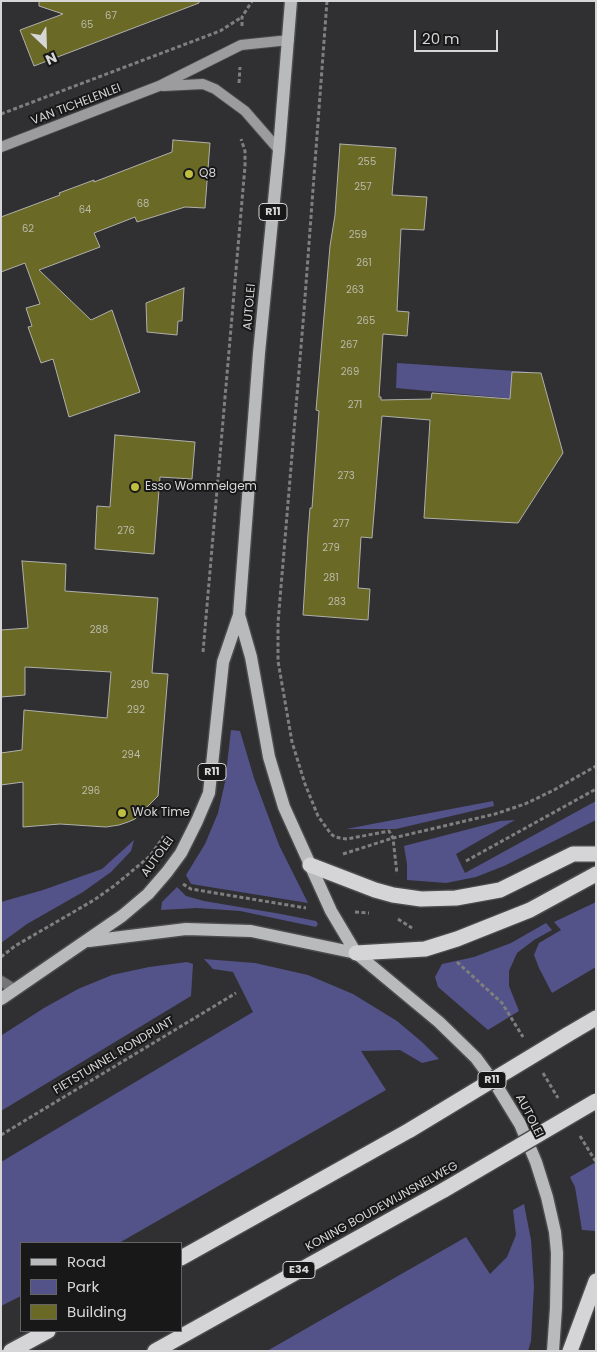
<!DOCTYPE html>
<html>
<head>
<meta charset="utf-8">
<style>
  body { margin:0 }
  #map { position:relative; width:597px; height:1352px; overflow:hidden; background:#303032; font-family:Poppins,sans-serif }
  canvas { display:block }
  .frame { position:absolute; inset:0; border:2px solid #d6d6d7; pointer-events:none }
  .legend { position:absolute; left:20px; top:1242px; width:162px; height:90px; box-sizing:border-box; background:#181819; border:1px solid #646465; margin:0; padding:6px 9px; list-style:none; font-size:15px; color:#d6d6d7 }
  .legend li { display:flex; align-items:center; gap:10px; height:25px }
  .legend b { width:25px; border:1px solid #646465 }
  .north { position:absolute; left:20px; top:20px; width:50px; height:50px; -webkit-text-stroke:4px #181819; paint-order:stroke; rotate:156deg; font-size:14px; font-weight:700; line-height:20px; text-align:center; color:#d6d6d7 }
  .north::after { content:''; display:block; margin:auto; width:18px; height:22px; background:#d6d6d7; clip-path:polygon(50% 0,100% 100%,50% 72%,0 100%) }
  .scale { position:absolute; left:414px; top:30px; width:84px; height:22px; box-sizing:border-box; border:2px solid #d6d6d7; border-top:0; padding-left:6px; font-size:15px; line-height:18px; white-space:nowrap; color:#d6d6d7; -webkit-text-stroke:4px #181819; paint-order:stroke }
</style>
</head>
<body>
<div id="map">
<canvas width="597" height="1352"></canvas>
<div class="frame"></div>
<ul class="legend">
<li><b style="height:6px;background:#b9babc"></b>Road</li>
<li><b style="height:14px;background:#535289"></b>Park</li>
<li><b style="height:14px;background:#6a6926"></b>Building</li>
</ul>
<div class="north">N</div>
<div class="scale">20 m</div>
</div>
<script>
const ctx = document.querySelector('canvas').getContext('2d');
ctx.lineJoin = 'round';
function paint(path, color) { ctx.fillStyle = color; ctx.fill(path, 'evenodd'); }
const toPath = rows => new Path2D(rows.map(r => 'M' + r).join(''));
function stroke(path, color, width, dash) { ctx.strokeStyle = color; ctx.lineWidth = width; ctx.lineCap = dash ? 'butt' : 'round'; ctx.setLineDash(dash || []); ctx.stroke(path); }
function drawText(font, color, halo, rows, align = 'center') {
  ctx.font = font + ' Poppins,sans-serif'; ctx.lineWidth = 4; ctx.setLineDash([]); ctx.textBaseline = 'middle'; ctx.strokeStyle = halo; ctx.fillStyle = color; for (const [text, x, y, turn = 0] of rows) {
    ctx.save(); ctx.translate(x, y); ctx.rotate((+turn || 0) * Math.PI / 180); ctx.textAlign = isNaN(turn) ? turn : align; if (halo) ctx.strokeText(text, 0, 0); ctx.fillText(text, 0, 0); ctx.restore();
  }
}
const green = toPath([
  [397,363,530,372,538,401,396,388],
  [231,730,240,731,254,778,279,845,308,903,191,884,186,875,205,844,218,813,225,782],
  [493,801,494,806,396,829,346,829],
  [596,801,596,820,504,866,476,877,446,883,407,880,407,864,404,846,500,821,515,820,456,854,465,873],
  [134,840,131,851,111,872,83,892,27,924,1,943,1,902,43,890,102,869],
  [177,887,186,896,204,901,281,914,316,921,318,924,316,927,240,911,197,908,161,910,162,902],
  [596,902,596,967,552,993,539,968,534,955,539,943,561,930,554,922],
  [546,923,552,930,534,940,517,953,509,971,509,986,519,1011,488,1030,438,987,435,977,442,964,474,957,511,943],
  [204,959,255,963,308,975,353,994,397,1021,422,1042,439,1059,422,1063,400,1050,361,1051,386,1090,119,1243,21,1243,21,1296,1,1306,1,1162,253,1012,233,972,213,969],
  [187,962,193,964,191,996,1,1111,2,1035,44,1008,78,989,112,975,149,967],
  [596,1162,596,1231,582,1230,575,1187,570,1177],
  [524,1204,531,1240,534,1286,531,1341,528,1351,267,1351,466,1237,490,1274,507,1257,516,1235,513,1210]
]);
const building = toPath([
  [39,1,199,1,199,3,34,66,20,30,63,14,39,6,39,1],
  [173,140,210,143,205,208,185,207,137,222,135,217,94,233,100,247,39,270,91,320,112,310,140,392,69,417,53,359,41,363,28,327,32,326,26,308,40,304,25,263,1,272,1,217,60,195,59,193,94,180,94,182,172,152,173,140],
  [340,144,396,148,392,195,427,197,424,230,401,229,397,311,409,312,407,336,383,334,379,397,381,397,381,400,431,399,432,393,510,399,512,372,541,373,563,453,518,523,424,518,430,420,382,416,372,538,361,537,358,588,370,589,368,620,303,615,308,534,310,508,312,508,319,411,316,410,330,246,335,215,340,144],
  [184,288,182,321,178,321,177,335,147,332,146,303,184,288],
  [115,435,195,442,192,479,160,477,154,554,95,549,97,506,110,507,115,435],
  [22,561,66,564,65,591,158,598,152,673,168,674,158,796,135,819,128,822,119,825,106,827,60,824,23,827,23,782,1,785,1,753,22,750,24,710,107,718,111,672,25,667,25,695,1,697,1,630,28,628,22,561]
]);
const path = toPath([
  [327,1,304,311,278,623,278,661,292,742,305,784,318,816,331,834,335,837,340,838,347,839,389,831,393,838,397,874],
  [242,26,242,17,252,1],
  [239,83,240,67],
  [1,114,220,31,242,17],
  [203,652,245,166,245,151,241,139],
  [343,854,393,838,495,814,525,804,554,790,596,766],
  [466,861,596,789],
  [183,884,191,889,306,908],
  [355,912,369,913],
  [398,919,412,928],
  [1,957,15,946,94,900,114,886,150,856,164,836],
  [457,962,502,1003,523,1037],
  [543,1073,558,1098],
  [1,1135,236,993],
  [580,1136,596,1162]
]);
const lane = toPath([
  [1,981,14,989]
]);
const secondary = toPath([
  [163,86,203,84,215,89,245,111,279,150],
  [1,147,159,86,241,45,289,40]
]);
const primary = toPath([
  [239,615,251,657,269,757,284,807,331,911,356,953,439,1022,476,1058,498,1088,520,1124,536,1162,547,1197,555,1232,557,1253,556,1308,553,1351],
  [89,941,186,929,251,931,356,953],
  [1,999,122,916,148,894,167,872,181,853,197,821,209,793,223,662,239,615,259,353,279,150,291,1]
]);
const highway = toPath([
  [310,865,375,890,393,895,421,899,456,898,500,890,573,854,596,854],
  [356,953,425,949,457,939,530,910,596,874],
  [567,1035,596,1018],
  [181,1258,410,1130],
  [11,1351,48,1331],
  [155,1351,444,1190],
  [570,1351,596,1281]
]);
const highwayBridge = toPath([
  [410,1130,567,1035],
  [444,1190,596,1101]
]);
const markers = [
  [189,174,5,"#bfbe41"],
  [135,487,5,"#bfbe41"],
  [122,813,5,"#bfbe41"]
];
const numberNames = [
  ["67",111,16],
  ["65",87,25],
  ["255",367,162],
  ["257",363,187],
  ["68",143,204],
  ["64",85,210],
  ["62",28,229],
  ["259",358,235],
  ["261",364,263],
  ["263",355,290],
  ["265",366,321],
  ["267",349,345],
  ["269",350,372],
  ["271",355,405],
  ["273",346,476],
  ["277",341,524],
  ["276",126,531],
  ["279",331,548],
  ["281",331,578],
  ["283",337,602],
  ["288",99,630],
  ["290",140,685],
  ["292",136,710],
  ["294",131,755],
  ["296",91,791]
];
const shields = [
  [273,212,28],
  [212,772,28],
  [492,1080,28],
  [299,1270,32]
];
const shieldNames = [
  ["R11",273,212],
  ["R11",212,772],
  ["R11",492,1080],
  ["E34",299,1270]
];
const streetNames = [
  ["VAN TICHELENLEI",76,105,-21],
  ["AUTOLEI",250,307,-85],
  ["AUTOLEI",158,857,-54],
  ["FIETSTUNNEL RONDPUNT",114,1056,-31],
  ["AUTOLEI",529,1116,63],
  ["KONING BOUDEWIJNSNELWEG",382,1207,-29]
];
const poiNames = [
  ["Q8",199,174],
  ["Esso Wommelgem",145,487],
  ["Wok Time",132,813]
];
paint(green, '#535289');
paint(building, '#6a6926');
stroke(building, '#b0b0ad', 1);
stroke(lane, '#4b4b4c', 12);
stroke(secondary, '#4b4b4c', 12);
stroke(primary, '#4b4b4c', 15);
stroke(highway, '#4b4b4c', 18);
stroke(path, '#7f7f80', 3, [4, 2.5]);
stroke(lane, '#757576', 10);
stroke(secondary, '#9c9c9e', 10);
stroke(primary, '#b9babc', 12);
stroke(highway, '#d5d5d8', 15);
stroke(highwayBridge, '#4b4b4c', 18, []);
stroke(highwayBridge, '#d5d5d8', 15);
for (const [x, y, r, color] of markers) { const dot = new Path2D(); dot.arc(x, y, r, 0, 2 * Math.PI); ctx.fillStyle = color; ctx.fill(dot); stroke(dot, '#181819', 2); }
drawText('10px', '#bbbbab', null, numberNames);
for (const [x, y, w] of shields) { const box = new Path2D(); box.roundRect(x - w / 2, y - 8.5, w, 17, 4); ctx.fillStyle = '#181819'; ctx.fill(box); stroke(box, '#d6d6d7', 1); }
drawText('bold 11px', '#d6d6d7', null, shieldNames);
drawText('12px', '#d6d6d7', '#181819', streetNames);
drawText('12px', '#d6d6d7', '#181819', poiNames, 'left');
</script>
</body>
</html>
